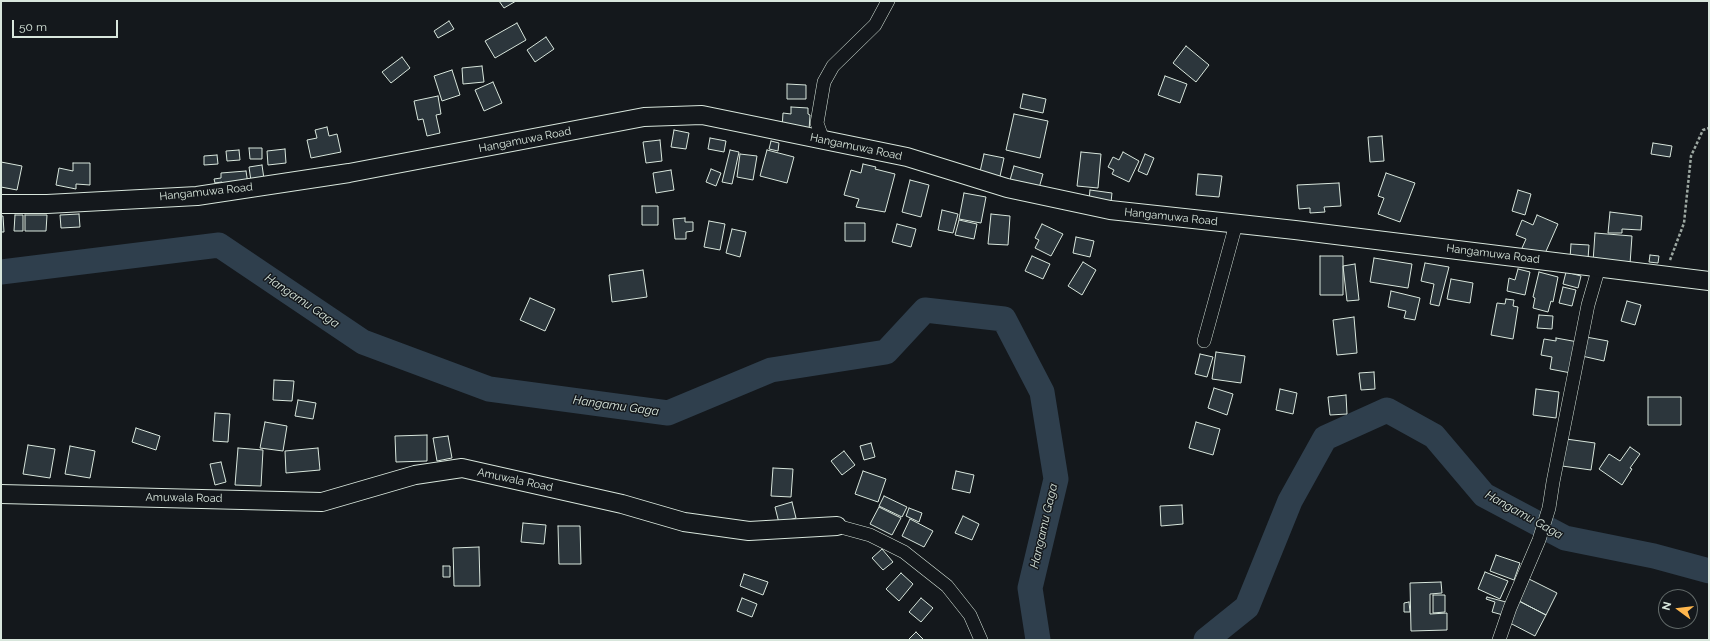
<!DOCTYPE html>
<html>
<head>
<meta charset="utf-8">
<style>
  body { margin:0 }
  #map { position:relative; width:1710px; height:641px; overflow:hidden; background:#14181c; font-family:Raleway,sans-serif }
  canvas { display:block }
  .frame { position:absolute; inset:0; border:2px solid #d8e6dc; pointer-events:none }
  .north { position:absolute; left:1658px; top:589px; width:40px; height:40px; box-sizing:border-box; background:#14181c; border:1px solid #626a69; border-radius:50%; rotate:285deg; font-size:11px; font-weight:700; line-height:16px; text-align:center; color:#d8e6dc }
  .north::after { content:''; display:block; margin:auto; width:14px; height:18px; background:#ffb74d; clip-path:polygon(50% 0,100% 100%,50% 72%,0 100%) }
  .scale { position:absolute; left:12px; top:20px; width:106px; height:18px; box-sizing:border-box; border:2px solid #d8e6dc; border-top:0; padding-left:5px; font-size:12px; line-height:14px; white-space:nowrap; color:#d8e6dc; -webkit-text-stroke:3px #14181c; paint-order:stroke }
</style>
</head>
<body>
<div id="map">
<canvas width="1710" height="641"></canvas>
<div class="frame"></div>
<div class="north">N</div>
<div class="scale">50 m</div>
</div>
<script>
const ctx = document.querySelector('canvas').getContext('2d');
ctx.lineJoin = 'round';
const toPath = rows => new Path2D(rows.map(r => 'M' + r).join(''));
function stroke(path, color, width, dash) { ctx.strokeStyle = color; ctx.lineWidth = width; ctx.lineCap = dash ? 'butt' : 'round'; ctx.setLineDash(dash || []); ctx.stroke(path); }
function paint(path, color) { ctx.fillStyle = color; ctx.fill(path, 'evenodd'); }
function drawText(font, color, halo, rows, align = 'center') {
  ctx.font = font + ' Raleway,sans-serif'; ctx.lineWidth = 3; ctx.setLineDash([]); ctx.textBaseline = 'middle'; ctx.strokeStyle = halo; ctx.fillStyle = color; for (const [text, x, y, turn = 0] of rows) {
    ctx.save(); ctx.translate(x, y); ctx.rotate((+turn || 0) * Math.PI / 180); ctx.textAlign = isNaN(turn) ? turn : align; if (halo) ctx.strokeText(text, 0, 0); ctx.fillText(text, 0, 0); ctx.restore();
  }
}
const river = toPath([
  [1,272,219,245,363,342,489,389,668,413,771,370,886,352,925,310,1004,319,1042,392,1056,479,1030,588,1038,640],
  [1206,640,1247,607,1290,501,1325,438,1387,410,1434,436,1484,495,1565,538,1654,556,1709,571]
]);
const building = toPath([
  [499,1,516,1,504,8,499,1],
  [449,21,454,29,438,38,434,31,449,21],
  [517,23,526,40,495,58,485,41,517,23],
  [546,37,554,49,535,62,527,50,546,37],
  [1186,46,1209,65,1196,82,1173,63,1186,46],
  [402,57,410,68,391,83,382,72,402,57],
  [482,66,484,82,463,84,462,68,482,66],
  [452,70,460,95,442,101,434,76,452,70],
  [1165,76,1187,84,1180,103,1158,95,1165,76],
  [493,82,502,103,484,111,475,90,493,82],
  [787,84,806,85,806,99,787,99,787,84],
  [1023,94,1046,99,1043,113,1020,108,1023,94],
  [438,96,441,114,436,115,440,133,427,136,423,119,418,120,414,101,438,96],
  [791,107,808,108,808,114,810,115,809,131,782,129,783,113,791,114,791,107],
  [1014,114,1048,121,1040,158,1006,150,1014,114],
  [327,127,329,136,337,134,341,152,311,158,307,140,317,138,315,130,327,127],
  [674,130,689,133,686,149,671,147,674,130],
  [1382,136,1384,161,1370,162,1368,137,1382,136],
  [710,138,726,141,724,152,708,149,710,138],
  [660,140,662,161,646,163,643,142,660,140],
  [771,141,779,143,778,151,769,149,771,141],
  [1653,143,1672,146,1670,157,1651,154,1653,143],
  [249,148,262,148,262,159,250,159,249,148],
  [285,149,286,163,268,165,267,151,285,149],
  [239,150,240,160,227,161,226,151,239,150],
  [730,150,739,152,732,184,722,182,730,150],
  [767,150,794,157,787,183,760,176,767,150],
  [1081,152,1101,154,1098,188,1077,186,1081,152],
  [1123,152,1139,161,1129,182,1112,174,1114,170,1108,167,1113,157,1119,160,1123,152],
  [740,154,757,156,753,180,737,177,740,154],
  [984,154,1004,158,999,181,979,176,984,154],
  [1145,154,1154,158,1147,175,1138,171,1145,154],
  [217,155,218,164,204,165,204,156,217,155],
  [1,162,22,166,17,190,1,187,1,162],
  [73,163,90,163,90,185,76,184,76,189,56,185,59,168,73,171,73,163],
  [863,164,876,167,875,169,895,174,885,212,856,207,859,199,844,195,851,170,861,173,863,164],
  [262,165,264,179,251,181,249,167,262,165],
  [1014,166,1043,174,1039,188,1010,180,1014,166],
  [711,169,721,173,716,186,706,182,711,169],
  [671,170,674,190,656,193,653,173,671,170],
  [246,171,248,184,222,186,222,182,215,183,214,179,221,178,221,173,246,171],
  [1386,173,1415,183,1400,222,1378,214,1384,198,1378,196,1386,173],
  [1198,174,1222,176,1219,197,1196,195,1198,174],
  [910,180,929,185,921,217,902,212,910,180],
  [1339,183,1341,206,1324,207,1325,212,1310,213,1310,208,1299,209,1297,185,1339,183],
  [1090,190,1112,193,1111,202,1089,200,1090,190],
  [1518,190,1531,194,1525,215,1512,211,1518,190],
  [964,193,986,197,981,223,959,219,964,193],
  [642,206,658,206,658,225,642,225,642,206],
  [942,210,958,214,953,233,938,230,942,210],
  [1610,212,1642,216,1641,230,1622,229,1622,233,1608,233,1610,212],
  [79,214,80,227,61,228,60,215,79,214],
  [991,214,1010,216,1008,245,988,244,991,214],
  [15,215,23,215,23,231,14,231,15,215],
  [25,215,47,215,46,231,25,231,25,215],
  [1537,215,1558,224,1543,258,1522,248,1526,239,1516,235,1522,220,1533,225,1537,215],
  [1,216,3,216,4,232,1,232,1,216],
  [685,218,685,222,693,222,693,231,686,232,686,239,675,239,673,219,685,218],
  [959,220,977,224,974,239,955,235,959,220],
  [709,221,725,224,720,250,704,247,709,221],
  [845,223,865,223,865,241,845,241,845,223],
  [897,224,916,229,911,247,892,242,897,224],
  [1042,224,1063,234,1051,256,1035,248,1039,240,1035,238,1042,224],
  [732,229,746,232,740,257,726,253,732,229],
  [1595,233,1632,236,1630,264,1593,262,1595,233],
  [1076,237,1094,241,1090,257,1073,253,1076,237],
  [1571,244,1589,245,1588,259,1570,258,1571,244],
  [1650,255,1659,256,1658,263,1649,262,1650,255],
  [1032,256,1050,264,1043,279,1025,271,1032,256],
  [1320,256,1343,256,1343,295,1320,295,1320,256],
  [1374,258,1412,264,1408,288,1370,282,1374,258],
  [1083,262,1096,270,1082,295,1068,286,1083,262],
  [1425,263,1449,267,1439,306,1430,304,1434,284,1421,281,1425,263],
  [1355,264,1359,300,1347,301,1343,266,1355,264],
  [1518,269,1530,272,1525,295,1507,291,1509,278,1515,280,1518,269],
  [643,270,647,297,612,302,609,275,643,270],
  [1539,272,1558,277,1553,302,1551,301,1548,312,1533,308,1535,298,1533,297,1539,272],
  [1566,272,1581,276,1578,288,1563,284,1566,272],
  [1451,279,1473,283,1470,303,1447,299,1451,279],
  [1563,287,1576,290,1572,306,1559,303,1563,287],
  [1391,291,1420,298,1415,320,1404,318,1406,311,1388,307,1391,291],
  [530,298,555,309,545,331,520,320,530,298],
  [1506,299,1514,300,1513,306,1518,307,1513,339,1491,335,1497,303,1505,304,1506,299],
  [1627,301,1641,305,1635,325,1621,321,1627,301],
  [1539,315,1553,316,1552,329,1537,328,1539,315],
  [1354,317,1357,353,1337,355,1333,320,1354,317],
  [1586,337,1608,341,1604,361,1582,356,1586,337],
  [1556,338,1578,342,1571,373,1550,369,1552,357,1541,355,1544,339,1556,341,1556,338],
  [1216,352,1245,356,1241,383,1212,379,1216,352],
  [1200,354,1213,357,1207,377,1195,374,1200,354],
  [1374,372,1375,389,1361,390,1359,373,1374,372],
  [274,380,294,381,292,401,273,400,274,380],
  [1214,388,1233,394,1227,415,1208,408,1214,388],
  [1280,389,1297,393,1293,414,1276,410,1280,389],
  [1536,389,1559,392,1556,418,1533,415,1536,389],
  [1346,395,1347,414,1330,415,1328,397,1346,395],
  [1648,397,1681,397,1681,425,1648,425,1648,397],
  [298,400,316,403,313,419,295,416,298,400],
  [215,413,230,414,228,442,213,441,215,413],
  [265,422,287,426,283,451,260,448,265,422],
  [1196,422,1220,429,1213,455,1189,448,1196,422],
  [136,428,160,436,156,450,132,442,136,428],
  [427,435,427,461,396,462,395,436,427,435],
  [448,436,452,458,437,461,433,438,448,436],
  [1566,439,1595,443,1591,470,1562,466,1566,439],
  [871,443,875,457,864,460,860,446,871,443],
  [28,445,55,449,50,478,23,474,28,445],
  [70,446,95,451,90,478,65,474,70,446],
  [1630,447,1640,454,1630,468,1632,469,1622,485,1599,469,1609,454,1620,461,1630,447],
  [238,448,263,450,261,486,235,485,238,448],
  [318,448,320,470,286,473,285,451,318,448],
  [844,451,855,465,842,475,831,461,844,451],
  [221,462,226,482,215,485,210,464,221,462],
  [773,468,793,469,791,497,771,496,773,468],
  [863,471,886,479,878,502,855,494,863,471],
  [956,471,974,475,970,493,952,489,956,471],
  [884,496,907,507,902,517,879,506,884,496],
  [792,502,796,518,779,523,775,507,792,502],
  [1182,505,1183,524,1161,526,1160,506,1182,505],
  [879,507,901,518,892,535,870,524,879,507],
  [909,508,922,513,919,522,906,516,909,508],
  [963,516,979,524,972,540,955,533,963,516],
  [910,519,933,531,924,547,902,536,910,519],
  [523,523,546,525,544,544,521,542,523,523],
  [558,526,580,526,581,564,559,564,558,526],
  [479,547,480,586,454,586,453,548,479,547],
  [882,549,893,562,883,570,872,558,882,549],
  [1496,555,1520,563,1514,580,1490,571,1496,555],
  [443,566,450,566,450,577,443,577,443,566],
  [1485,572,1508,581,1500,599,1478,589,1485,572],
  [901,573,913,584,899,601,886,589,901,573],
  [744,574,768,582,763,595,740,586,744,574],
  [1529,579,1557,593,1546,615,1519,601,1529,579],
  [1441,582,1442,593,1430,594,1430,614,1447,613,1447,630,1411,631,1410,583,1441,582],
  [1433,595,1445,595,1445,612,1433,613,1433,595],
  [1487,597,1506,602,1503,615,1492,612,1495,602,1486,599,1487,597],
  [742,598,757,604,752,617,737,611,742,598],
  [921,598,933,608,921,622,909,612,921,598],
  [1519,601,1546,615,1535,636,1508,622,1519,601],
  [1409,602,1410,612,1404,612,1404,603,1409,602],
  [916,632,924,640,908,640,916,632]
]);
const path = toPath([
  [1670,260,1684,223,1691,156,1703,130,1709,128]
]);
const street = toPath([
  [823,140,817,123,824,82,833,66,875,25,888,1],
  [1204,341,1236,224],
  [837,526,870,535,904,552,947,586,970,615,981,640],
  [1499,640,1510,608,1539,540,1549,508,1553,482,1588,305,1599,267]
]);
const secondary = toPath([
  [1,204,47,204,197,196,349,173,644,117,702,115,907,157,1007,188,1110,210,1295,230,1709,281],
  [1,494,322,502,415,475,462,468,622,504,684,522,749,531,837,526]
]);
const streetNames = [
  ["Hangamuwa Road",525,140,-11],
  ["Hangamuwa Road",856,147,12],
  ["Hangamuwa Road",206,192,-6],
  ["Hangamuwa Road",1171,217,6],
  ["Hangamuwa Road",1493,254,7],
  ["Amuwala Road",515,480,12],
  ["Amuwala Road",184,498,1]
];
const waterNames = [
  ["Hangamu Gaga",302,301,34],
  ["Hangamu Gaga",616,406,8],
  ["Hangamu Gaga",1524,515,29],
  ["Hangamu Gaga",1044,526,-77]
];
stroke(river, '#2f3f4d', 25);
paint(building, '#2c363c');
stroke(building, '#d8e6dc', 1);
stroke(street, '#d8e6dc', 14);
stroke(secondary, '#d8e6dc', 20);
stroke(path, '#9da8a2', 2.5, [3, 2]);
stroke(street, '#14181c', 13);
stroke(secondary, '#14181c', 18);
drawText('11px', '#d8e6dc', '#14181c', streetNames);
drawText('italic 12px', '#d8e6dc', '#14181c', waterNames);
</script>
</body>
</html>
